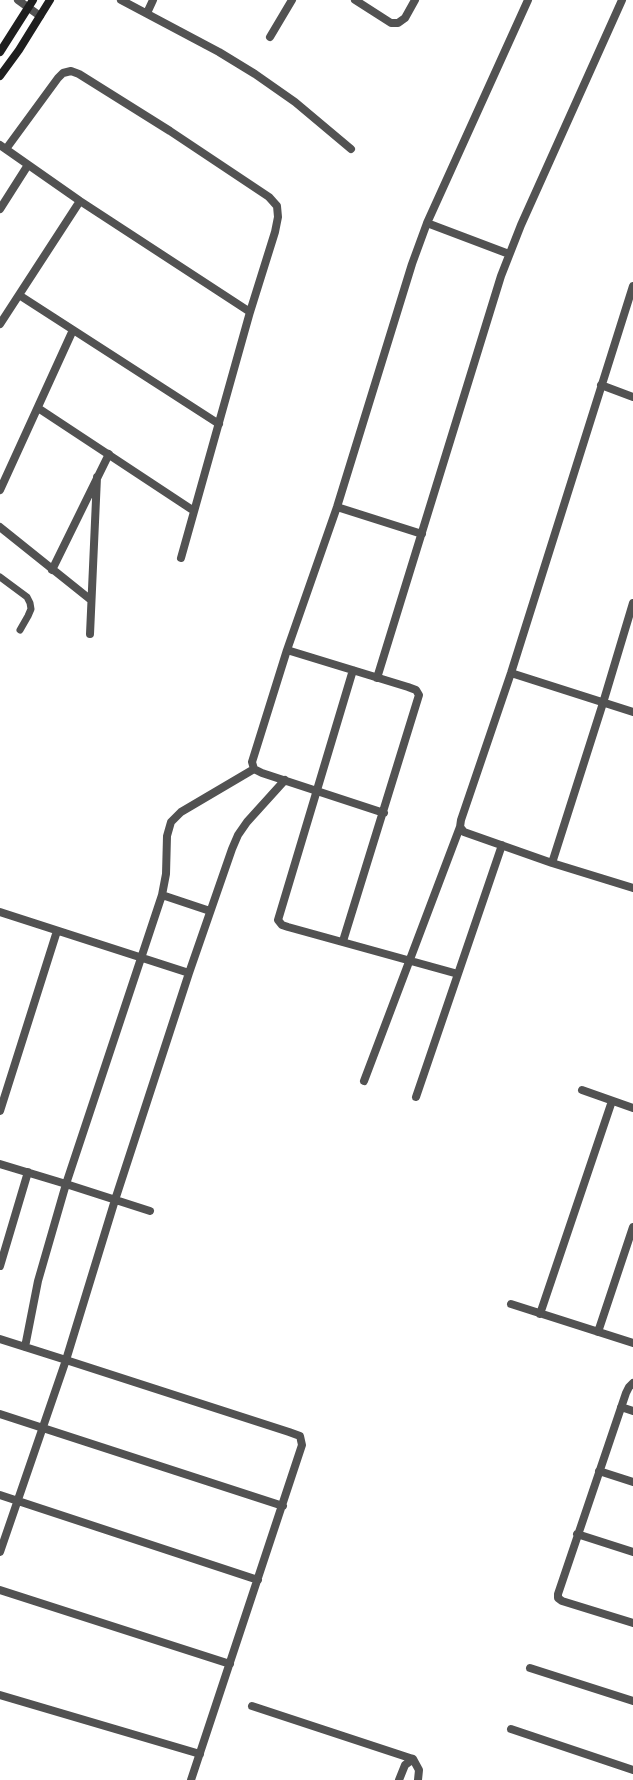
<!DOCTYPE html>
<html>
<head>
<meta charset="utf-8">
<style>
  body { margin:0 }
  canvas { display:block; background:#fff }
</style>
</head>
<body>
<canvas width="633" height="1780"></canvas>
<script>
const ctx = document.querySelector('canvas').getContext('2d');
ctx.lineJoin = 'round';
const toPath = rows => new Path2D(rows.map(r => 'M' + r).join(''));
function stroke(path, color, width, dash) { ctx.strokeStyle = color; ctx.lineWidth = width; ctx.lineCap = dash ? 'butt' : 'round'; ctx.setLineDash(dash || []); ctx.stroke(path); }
const lane = toPath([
  [0,577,27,597,30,603,31,609,28,616,20,630]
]);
const street = toPath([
  [18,0,40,16],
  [121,0,219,52,255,74,295,102,351,149],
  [355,0,391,23,398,23,405,18,415,0],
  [147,13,153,0],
  [270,37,292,0],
  [0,145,80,201,250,312],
  [6,149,58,78,63,73,71,71,79,74,170,131,269,197,277,206,278,217,275,232,250,312,181,558],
  [0,209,28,165],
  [427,223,509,254],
  [633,286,511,673,461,820,460,827,464,832,552,863,633,888],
  [19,295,219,424],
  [0,324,80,201],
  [601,385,633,397],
  [38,408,194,511],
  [0,490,73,330],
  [337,507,422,534],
  [0,527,91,600],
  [52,570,109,454],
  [90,634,97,477],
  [287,650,408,687,416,690,419,695,343,941],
  [353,670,278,920,282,925,288,927,458,974],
  [511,673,633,712],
  [377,678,501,276,521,225,622,0],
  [384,813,262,773,254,769,252,762,287,650,337,507,412,264,427,223,528,0],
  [552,863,603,703,633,603],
  [162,895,210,911],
  [0,912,189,973],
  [364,1081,460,827],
  [582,1090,633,1108],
  [416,1097,502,845],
  [0,1111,57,931],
  [0,1164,66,1184,38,1281,25,1347],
  [150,1211,66,1184,162,895,166,874,167,836,171,822,181,812,254,769],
  [0,1266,28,1172],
  [511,1304,633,1343],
  [540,1314,612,1101],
  [598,1332,633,1227],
  [0,1339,66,1360,0,1552],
  [633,1383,629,1387,626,1393,558,1594,558,1598,562,1601,633,1623],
  [621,1407,633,1411],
  [0,1414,283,1506],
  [599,1471,633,1482],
  [0,1495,258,1580],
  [577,1534,633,1552],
  [0,1590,230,1664],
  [530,1668,633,1701],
  [0,1695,200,1754],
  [252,1706,413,1759,419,1770,418,1780],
  [511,1729,633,1770],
  [191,1780,302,1445,300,1436,289,1432,66,1360,115,1200,189,973,232,849,238,835,247,822,285,780],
  [399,1780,405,1765,413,1759]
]);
const secondary = toPath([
  [0,52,33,0],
  [0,76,19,50,50,0]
]);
stroke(lane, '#525252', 7);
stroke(street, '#525252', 8);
stroke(secondary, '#1f1f1f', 8);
</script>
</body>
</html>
